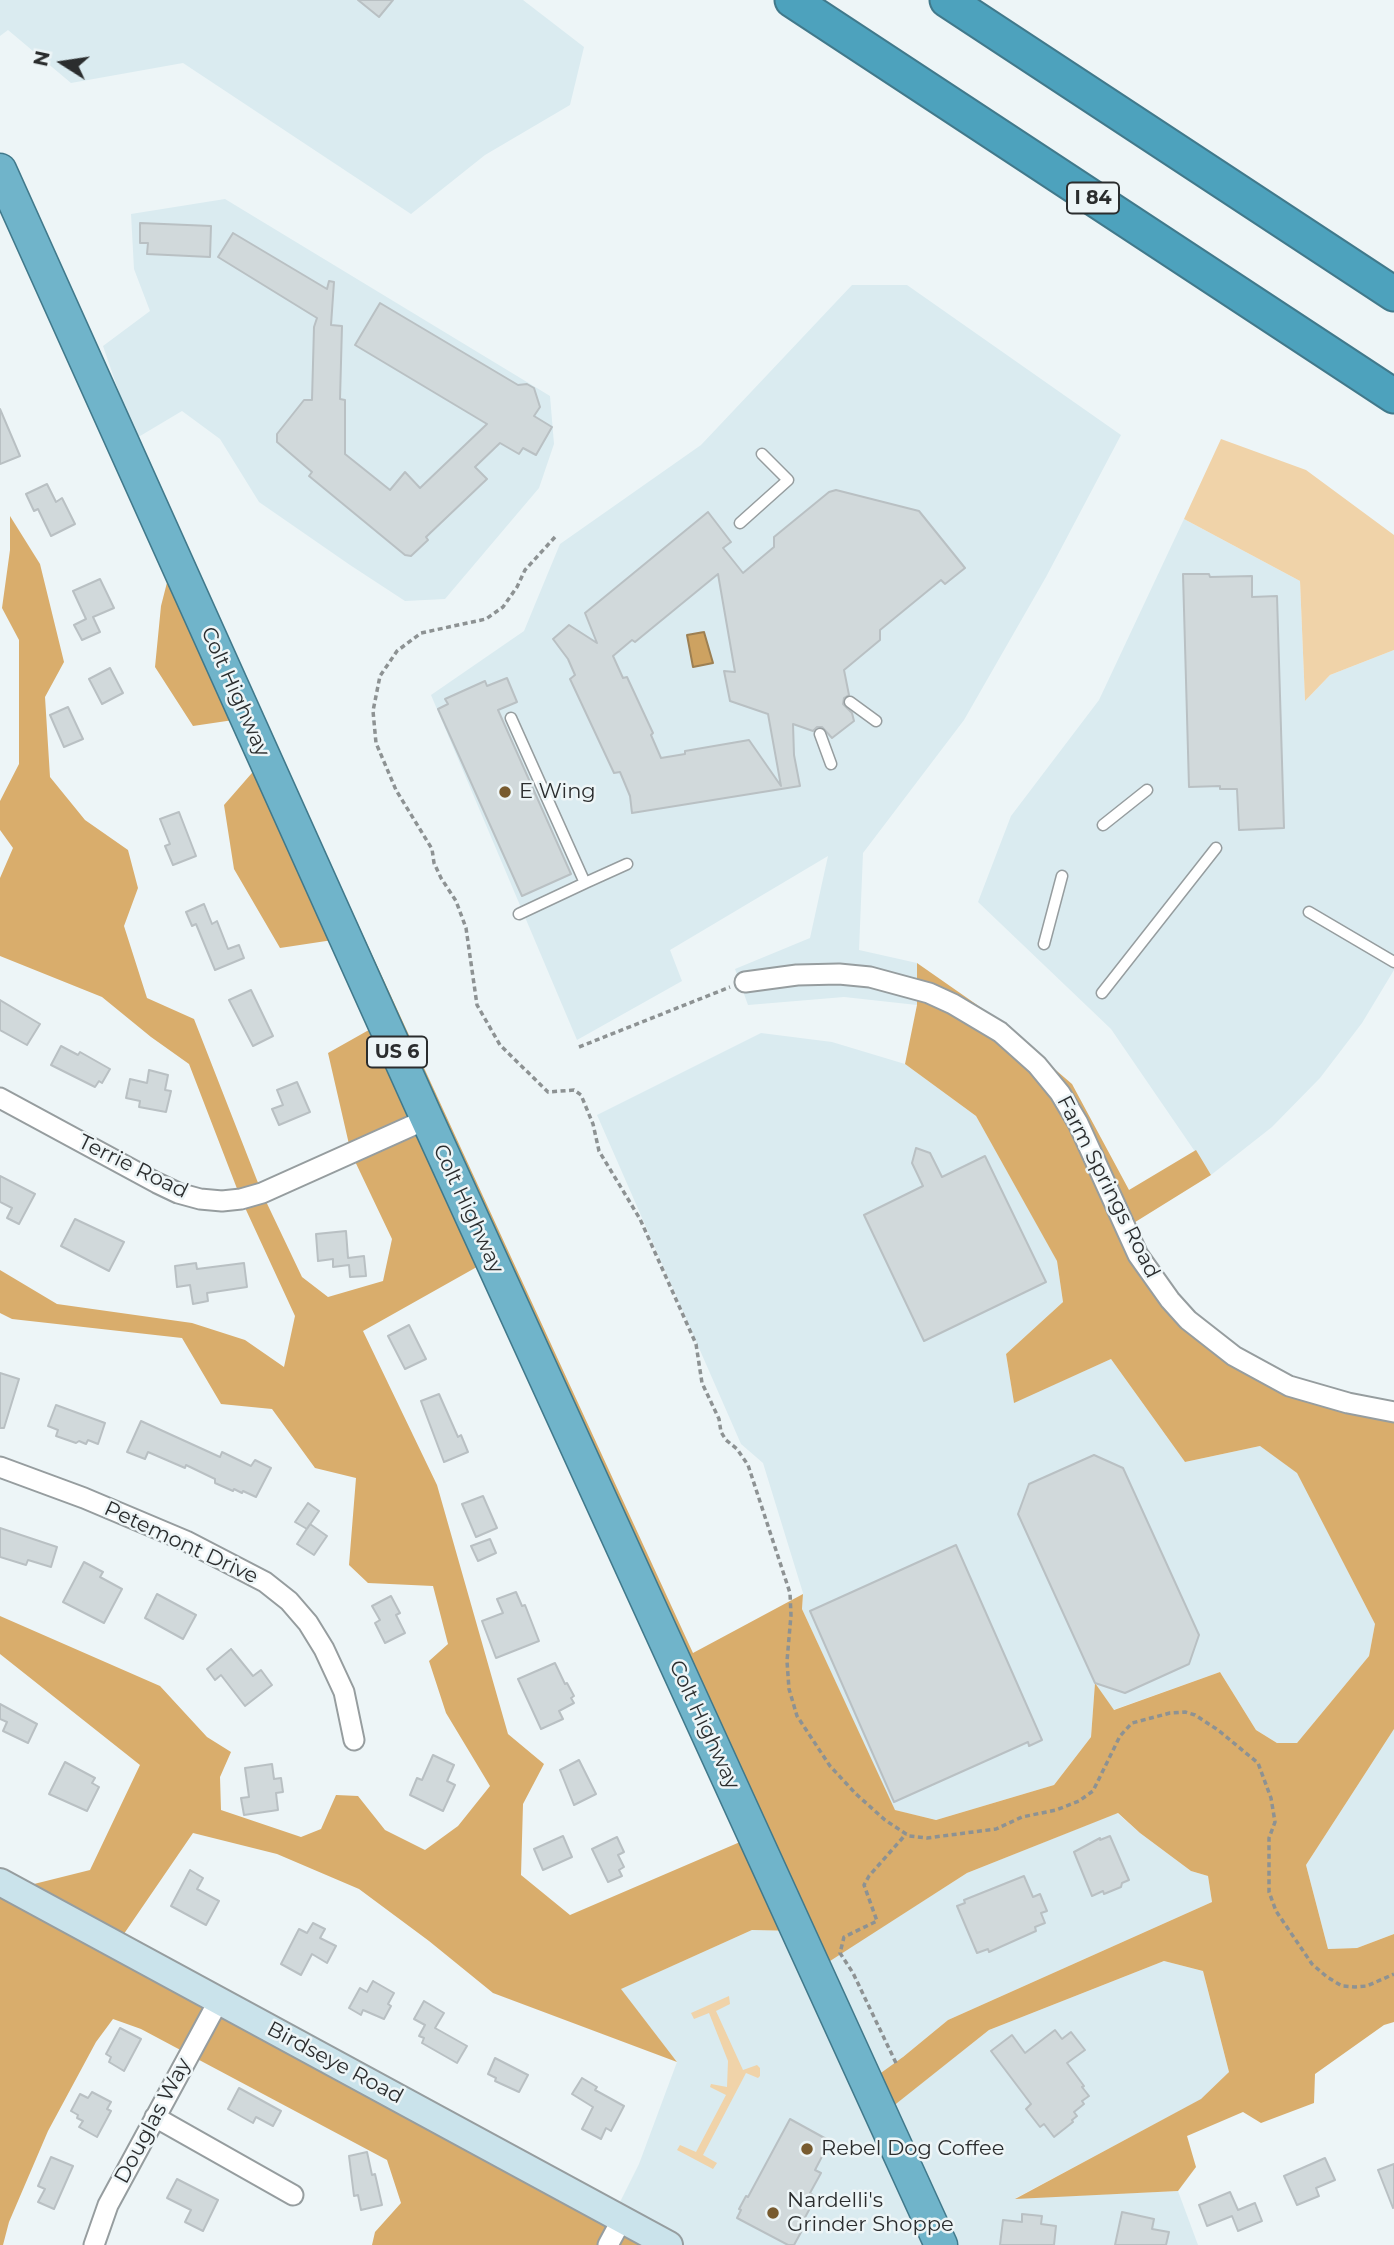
<!DOCTYPE html>
<html>
<head>
<meta charset="utf-8">
<style>
  body { margin:0 }
  #map { position:relative; width:1394px; height:2245px; overflow:hidden; background:#edf5f7; font-family:Montserrat,sans-serif }
  canvas { display:block }
  .north { position:absolute; left:28px; top:28px; width:70px; height:70px; -webkit-text-stroke:5px #edf5f7; paint-order:stroke; rotate:282deg; font-size:19px; font-weight:700; line-height:28px; text-align:center; color:#2b2d2e }
  .north::after { content:''; display:block; margin:auto; width:24px; height:32px; background:#2b2d2e; clip-path:polygon(50% 0,100% 100%,50% 72%,0 100%) }
</style>
</head>
<body>
<div id="map">
<canvas width="1394" height="2245"></canvas>
<div class="north">N</div>
</div>
<script>
const ctx = document.querySelector('canvas').getContext('2d');
ctx.lineJoin = 'round';
function paint(path, color) { ctx.fillStyle = color; ctx.fill(path, 'evenodd'); }
const toPath = rows => new Path2D(rows.map(r => 'M' + r).join(''));
function stroke(path, color, width, dash) { ctx.strokeStyle = color; ctx.lineWidth = width; ctx.lineCap = dash ? 'butt' : 'round'; ctx.setLineDash(dash || []); ctx.stroke(path); }
function drawText(font, color, halo, rows, align = 'center') {
  ctx.font = font + ' Montserrat,sans-serif'; ctx.lineWidth = 5; ctx.setLineDash([]); ctx.textBaseline = 'middle'; ctx.strokeStyle = halo; ctx.fillStyle = color; for (const [text, x, y, turn = 0] of rows) {
    ctx.save(); ctx.translate(x, y); ctx.rotate((+turn || 0) * Math.PI / 180); ctx.textAlign = isNaN(turn) ? turn : align; if (halo) ctx.strokeText(text, 0, 0); ctx.fillText(text, 0, 0); ctx.restore();
  }
}
const built = toPath([
  [0,0,523,0,584,47,570,105,485,155,411,214,183,63,71,83,8,30,0,36],
  [225,199,550,396,554,444,539,488,445,599,405,601,350,565,259,502,220,439,182,411,135,439,103,346,150,311,134,269,131,214],
  [852,285,907,285,1121,435,1046,577,964,720,863,853,859,950,917,963,917,1005,844,997,748,1005,735,969,810,938,828,856,670,950,682,981,577,1040,431,695,524,631,560,544,701,445],
  [1184,519,1300,581,1305,701,1330,675,1394,650,1394,970,1362,1023,1320,1078,1272,1127,1211,1175,1111,1029,978,902,1011,816,1099,700],
  [761,1033,832,1042,905,1064,976,1116,1057,1260,1063,1302,1006,1354,1014,1402,1111,1359,1185,1462,1260,1446,1298,1473,1375,1624,1369,1656,1297,1743,1277,1743,1256,1730,1220,1672,1113,1710,1095,1684,1091,1737,1054,1785,936,1820,894,1810,802,1609,803,1593,763,1463,741,1444,597,1115],
  [1394,1729,1394,1934,1357,1948,1328,1949,1306,1865],
  [1117,1813,1140,1833,1191,1871,1208,1876,1212,1902,948,2020,903,2057,882,2114,989,2030,1164,1961,1203,1971,1229,2072,1202,2099,1016,2198,1178,2191,1198,2245,669,2245,614,2214,639,2164,677,2062,620,1989,752,1930,798,1931,816,1969,967,1873]
]);
const green = toPath([
  [1221,439,1306,470,1394,535,1394,650,1330,675,1305,701,1300,581,1184,519],
  [729,1996,730,2004,716,2011,743,2070,757,2065,760,2068,760,2076,758,2078,746,2073,703,2155,717,2163,713,2169,677,2150,680,2145,696,2152,726,2095,710,2087,711,2084,727,2087,728,2061,709,2013,694,2019,691,2013]
]);
const forest = toPath([
  [135,439,693,1653,803,1594,802,1609,895,1810,936,1820,1054,1785,1091,1737,1095,1683,1114,1710,1220,1672,1256,1730,1277,1743,1297,1743,1369,1656,1375,1624,1297,1473,1260,1446,1185,1462,1111,1359,1014,1403,1006,1354,1063,1302,1057,1261,976,1116,905,1064,917,1005,917,963,993,1016,1072,1084,1129,1190,1196,1150,1211,1175,1124,1229,1151,1276,1260,1372,1394,1412,1394,1729,1306,1865,1328,1949,1357,1948,1394,1934,1394,2022,1384,2025,1315,2074,1314,2103,1261,2123,1243,2112,1187,2136,1196,2167,1178,2191,1015,2199,1201,2099,1229,2072,1203,1971,1164,1961,989,2030,882,2115,867,2083,903,2057,948,2020,1212,1902,1208,1876,1191,1871,1140,1833,1118,1813,967,1873,816,1970,798,1931,752,1930,621,1989,677,2062,493,1993,429,1941,359,1889,277,1854,193,1833,117,1944,669,2245,372,2245,375,2232,401,2203,387,2160,141,2029,113,2019,96,2042,48,2131,9,2222,3,2245,0,2245,0,1891,14,1889,90,1870,140,1765,0,1654,0,1616,160,1686,207,1737,231,1752,220,1777,221,1810,301,1837,321,1829,336,1795,358,1796,385,1830,425,1850,458,1826,490,1786,446,1713,429,1661,448,1644,433,1586,368,1583,349,1565,356,1478,315,1468,272,1409,221,1404,182,1338,12,1319,0,1313,0,1270,57,1304,192,1323,245,1340,284,1367,295,1316,241,1199,189,1064,151,1037,102,997,0,956,0,878,13,848,0,830,0,801,19,764,19,640,2,608,10,550,10,516,40,564,64,662,45,697,50,777,85,820,128,850,138,888,124,926,147,998,194,1019,262,1193,302,1277,328,1297,383,1281,392,1239,351,1153,328,1053,383,1022,346,938,280,948,234,869,224,805,265,758,247,718,193,726,155,667,161,606,174,555],
  [491,1259,754,1836,570,1915,521,1875,523,1804,544,1764,508,1734,437,1485,363,1331]
]);
const water = toPath([
  [704,632,713,663,693,667,687,635,704,632]
]);
const building = toPath([
  [358,0,393,0,379,17,358,0],
  [140,223,211,226,210,257,147,254,148,243,140,243,140,223],
  [233,233,327,289,329,281,334,282,331,325,342,326,340,399,345,400,345,454,390,490,405,472,420,488,487,424,355,345,380,303,518,385,527,384,534,388,540,407,534,416,552,427,536,455,523,448,519,454,500,443,475,467,487,479,426,537,428,540,411,556,405,555,309,476,312,472,277,442,277,434,304,400,312,400,314,327,317,318,218,257,233,233],
  [0,409,20,456,0,464,0,409],
  [47,484,56,502,62,498,75,524,51,536,38,509,34,511,26,494,47,484],
  [836,490,919,511,965,568,945,584,941,580,880,630,880,640,844,670,849,695,844,698,843,704,852,713,854,721,832,738,822,727,817,727,813,731,793,724,794,755,800,786,632,813,630,796,620,772,614,773,570,679,575,675,568,659,553,639,569,625,597,643,585,613,708,512,731,542,723,548,743,573,774,547,774,537,829,492,836,490],
  [718,574,735,672,724,671,730,701,768,714,781,786,749,740,685,751,685,754,661,758,651,735,653,733,627,677,623,678,613,656,632,640,635,642,718,574],
  [1183,574,1209,574,1210,577,1252,576,1252,597,1277,596,1284,828,1239,830,1237,789,1220,789,1220,786,1189,787,1183,574],
  [100,579,114,608,93,617,100,632,82,640,74,625,86,619,73,591,100,579],
  [110,668,123,693,102,704,89,679,110,668],
  [507,678,517,702,498,710,571,874,522,896,438,709,448,704,445,699,485,681,487,686,507,678],
  [68,707,83,739,64,747,50,715,68,707],
  [179,812,196,856,173,865,165,846,170,844,160,819,179,812],
  [204,904,212,924,217,921,228,949,239,945,244,958,215,970,196,924,192,926,186,912,204,904],
  [251,990,273,1036,253,1046,229,1000,251,990],
  [0,1000,40,1024,27,1045,0,1030,0,1000],
  [61,1046,78,1055,80,1052,110,1069,102,1083,99,1081,95,1087,51,1065,61,1046],
  [149,1070,168,1075,165,1090,171,1091,166,1112,139,1107,140,1101,126,1098,130,1079,147,1083,149,1070],
  [297,1082,310,1112,279,1125,272,1109,283,1105,277,1090,297,1082],
  [916,1148,930,1153,942,1177,985,1156,1046,1282,924,1341,864,1215,923,1186,912,1163,916,1148],
  [0,1176,35,1194,19,1224,7,1218,12,1208,0,1202,0,1176],
  [75,1219,124,1242,109,1271,61,1246,75,1219],
  [346,1231,348,1258,364,1256,366,1276,350,1277,349,1265,333,1267,333,1259,318,1261,316,1234,346,1231],
  [196,1263,197,1269,244,1263,247,1287,207,1293,208,1301,193,1304,190,1285,177,1287,175,1266,196,1263],
  [409,1325,426,1359,405,1369,388,1336,409,1325],
  [0,1373,19,1379,4,1428,0,1428,0,1373],
  [439,1394,458,1437,461,1435,468,1452,444,1462,421,1401,439,1394],
  [56,1405,105,1423,98,1444,88,1440,86,1444,79,1441,76,1443,56,1436,58,1430,48,1426,56,1405],
  [141,1421,220,1457,222,1452,251,1466,255,1460,271,1468,256,1497,243,1491,242,1493,234,1489,233,1491,215,1483,215,1479,186,1465,185,1468,148,1452,145,1459,127,1452,141,1421],
  [1094,1455,1123,1468,1199,1635,1189,1664,1125,1693,1095,1683,1018,1514,1029,1484,1094,1455],
  [483,1496,497,1528,476,1537,462,1504,483,1496],
  [308,1503,319,1511,307,1529,295,1522,308,1503],
  [310,1524,327,1536,314,1555,297,1544,310,1524],
  [0,1528,57,1547,51,1567,28,1560,26,1565,0,1557,0,1528],
  [490,1539,496,1553,478,1561,471,1546,490,1539],
  [956,1545,1042,1740,1029,1746,1028,1742,894,1802,810,1611,956,1545],
  [84,1562,103,1572,100,1577,122,1589,104,1623,63,1602,84,1562],
  [516,1592,522,1606,525,1605,539,1641,496,1658,482,1621,503,1613,497,1599,516,1592],
  [157,1594,196,1615,183,1639,145,1618,157,1594],
  [391,1596,400,1613,396,1615,405,1633,385,1643,375,1623,380,1620,372,1606,391,1596],
  [231,1649,253,1676,261,1670,272,1685,245,1706,221,1675,215,1680,207,1669,231,1649],
  [555,1663,565,1684,567,1683,574,1696,571,1698,574,1703,559,1711,563,1719,541,1729,518,1679,555,1663],
  [0,1704,37,1724,28,1743,3,1731,7,1722,0,1719,0,1704],
  [433,1755,454,1765,447,1781,455,1785,443,1811,410,1795,417,1778,422,1780,433,1755],
  [579,1760,596,1794,574,1805,560,1770,579,1760],
  [65,1762,95,1778,92,1783,99,1787,87,1811,49,1794,65,1762],
  [272,1764,274,1779,281,1778,283,1792,276,1793,278,1810,244,1815,241,1798,249,1797,245,1768,272,1764],
  [563,1836,572,1857,543,1870,534,1849,563,1836],
  [1110,1836,1129,1880,1122,1883,1121,1887,1104,1894,1103,1891,1092,1896,1074,1852,1100,1838,1100,1840,1110,1836],
  [617,1837,624,1852,618,1855,624,1867,619,1870,622,1876,608,1882,592,1849,617,1837],
  [190,1870,203,1878,197,1889,219,1901,206,1925,171,1906,190,1870],
  [1024,1876,1033,1897,1040,1894,1047,1911,1041,1913,1045,1923,1035,1927,1036,1931,989,1952,988,1949,977,1953,957,1906,965,1903,964,1900,1024,1876],
  [313,1923,325,1929,320,1938,336,1946,327,1963,312,1954,301,1975,281,1964,299,1929,307,1933,313,1923],
  [373,1981,394,1993,388,2004,391,2006,384,2019,363,2010,361,2015,349,2008,360,1988,367,1992,373,1981],
  [424,2001,444,2013,435,2028,467,2046,457,2063,422,2043,424,2038,419,2036,425,2025,414,2019,424,2001],
  [120,2028,141,2039,124,2071,109,2062,111,2057,106,2054,120,2028],
  [1055,2030,1062,2039,1071,2032,1085,2050,1067,2063,1084,2086,1082,2087,1089,2096,1082,2101,1084,2104,1074,2112,1077,2116,1072,2120,1073,2122,1054,2137,1044,2124,1040,2127,1026,2109,1031,2104,991,2051,1012,2035,1025,2053,1055,2030],
  [495,2058,528,2075,519,2092,495,2081,496,2078,488,2074,495,2058],
  [582,2078,597,2087,595,2090,624,2106,611,2131,606,2128,601,2139,582,2129,593,2107,572,2094,582,2078],
  [239,2088,281,2111,273,2126,256,2117,253,2123,228,2109,239,2088],
  [92,2092,111,2102,107,2109,111,2111,97,2137,79,2127,83,2121,77,2118,78,2115,71,2111,80,2094,88,2098,92,2092],
  [790,2119,830,2141,815,2170,821,2173,810,2193,816,2197,802,2223,805,2225,794,2245,788,2245,737,2218,741,2210,739,2209,746,2196,748,2197,790,2119],
  [367,2152,372,2175,375,2174,382,2205,361,2210,358,2195,354,2196,349,2156,367,2152],
  [51,2157,73,2166,54,2209,38,2202,45,2189,38,2186,51,2157],
  [1325,2158,1335,2180,1316,2188,1319,2196,1297,2205,1284,2176,1325,2158],
  [1394,2164,1394,2207,1393,2208,1378,2170,1394,2164],
  [177,2179,218,2200,203,2231,185,2222,191,2210,167,2198,177,2179],
  [1230,2192,1238,2210,1255,2203,1262,2221,1238,2231,1232,2216,1207,2226,1199,2205,1230,2192],
  [1122,2212,1154,2219,1152,2229,1169,2232,1166,2245,1115,2245,1122,2212],
  [1022,2214,1042,2216,1041,2224,1056,2226,1054,2245,1000,2245,1003,2220,1022,2222,1022,2214]
]);
const path = toPath([
  [555,537,525,570,517,587,503,607,486,619,421,633,397,651,380,676,373,711,376,743,396,790,432,849,434,863,441,878,456,901,466,928,477,1005,500,1045,548,1092,574,1090,581,1095,593,1124,599,1151,640,1219,696,1344,702,1383,719,1419,721,1432,726,1440,737,1449,748,1465,790,1593,791,1615,787,1661,789,1689,797,1716,830,1766,856,1794,885,1820,909,1836,927,1838,996,1829,1022,1817,1056,1810,1079,1801,1093,1791,1120,1736,1132,1723,1170,1713,1185,1712,1195,1715,1218,1730,1258,1763,1271,1798,1275,1822,1269,1838,1269,1892,1276,1911,1312,1964,1327,1977,1342,1986,1355,1987,1367,1986,1394,1974],
  [579,1047,730,987],
  [896,2063,853,1973,840,1953,844,1937,877,1921,864,1885,869,1876,906,1834]
]);
const service = toPath([
  [740,523,788,480,762,454],
  [850,702,876,721],
  [511,718,585,883,627,864],
  [820,734,831,764],
  [1103,825,1147,790],
  [1309,912,1394,962],
  [519,914,585,883],
  [1044,944,1062,876],
  [1102,993,1216,848]
]);
const minor = toPath([
  [745,982,797,975,839,974,870,977,929,993,953,1004,1000,1032,1037,1065,1060,1093,1078,1123,1138,1255,1170,1300,1188,1320,1234,1356,1289,1386,1348,1403,1394,1412],
  [0,1098,157,1183,178,1193,200,1199,222,1201,241,1199,262,1193,427,1119],
  [0,1467,84,1498,186,1541,265,1582,289,1601,308,1623,324,1649,344,1692,354,1740],
  [155,2117,293,2195],
  [94,2245,108,2205,219,2000],
  [608,2245,622,2219]
]);
const secondary = toPath([
  [0,1882,669,2245]
]);
const trunk = toPath([
  [0,170,427,1119,941,2245]
]);
const motorway = toPath([
  [792,0,1394,396],
  [947,0,1394,294]
]);
const markers = [
  [505,792,7,"#785b2f"],
  [807,2149,7,"#785b2f"],
  [773,2213,7,"#785b2f"]
];
const shields = [
  [1093,198,52],
  [397,1052,60]
];
const shieldNames = [
  ["I 84",1093,198],
  ["US 6",397,1052]
];
const streetNames = [
  ["Colt Highway",235,692,66],
  ["Terrie Road",133,1167,26],
  ["Farm Springs Road",1108,1187,63],
  ["Colt Highway",468,1209,65],
  ["Petemont Drive",181,1543,25],
  ["Colt Highway",704,1725,65],
  ["Birdseye Road",335,2063,28],
  ["Douglas Way",153,2121,-62]
];
const poiNames = [
  ["E Wing",519,792],
  ["Rebel Dog Coffee",821,2149],
  ["Nardelli's",787,2201],
  ["Grinder Shoppe",787,2225]
];
paint(built, '#daebf0');
paint(green, '#f0d3a9');
paint(forest, '#d9ad6c');
paint(water, '#cda261');
stroke(water, '#9c7f52', 2);
paint(building, '#d1d9db');
stroke(building, '#b9c0c3', 2);
stroke(service, '#969d9f', 13);
stroke(minor, '#969d9f', 23);
stroke(secondary, '#969d9f', 30);
stroke(trunk, '#41798b', 35);
stroke(motorway, '#41798b', 37);
stroke(path, '#8d9293', 3.5, [5, 3.5]);
stroke(service, '#fff', 10);
stroke(minor, '#fff', 19);
stroke(secondary, '#cae3eb', 26);
stroke(trunk, '#70b4ca', 32);
stroke(motorway, '#4da2bd', 33);
for (const [x, y, r, color] of markers) { const dot = new Path2D(); dot.arc(x, y, r, 0, 2 * Math.PI); ctx.fillStyle = color; ctx.fill(dot); stroke(dot, '#edf5f7', 2.5); }
for (const [x, y, w] of shields) { const box = new Path2D(); box.roundRect(x - w / 2, y - 15.5, w, 31, 5); ctx.fillStyle = '#edf5f7'; ctx.fill(box); stroke(box, '#2b2d2e', 2); }
drawText('bold 19px', '#2b2d2e', null, shieldNames);
drawText('21px', '#2b2d2e', '#edf5f7', streetNames);
drawText('21px', '#2b2d2e', '#edf5f7', poiNames, 'left');
</script>
</body>
</html>
